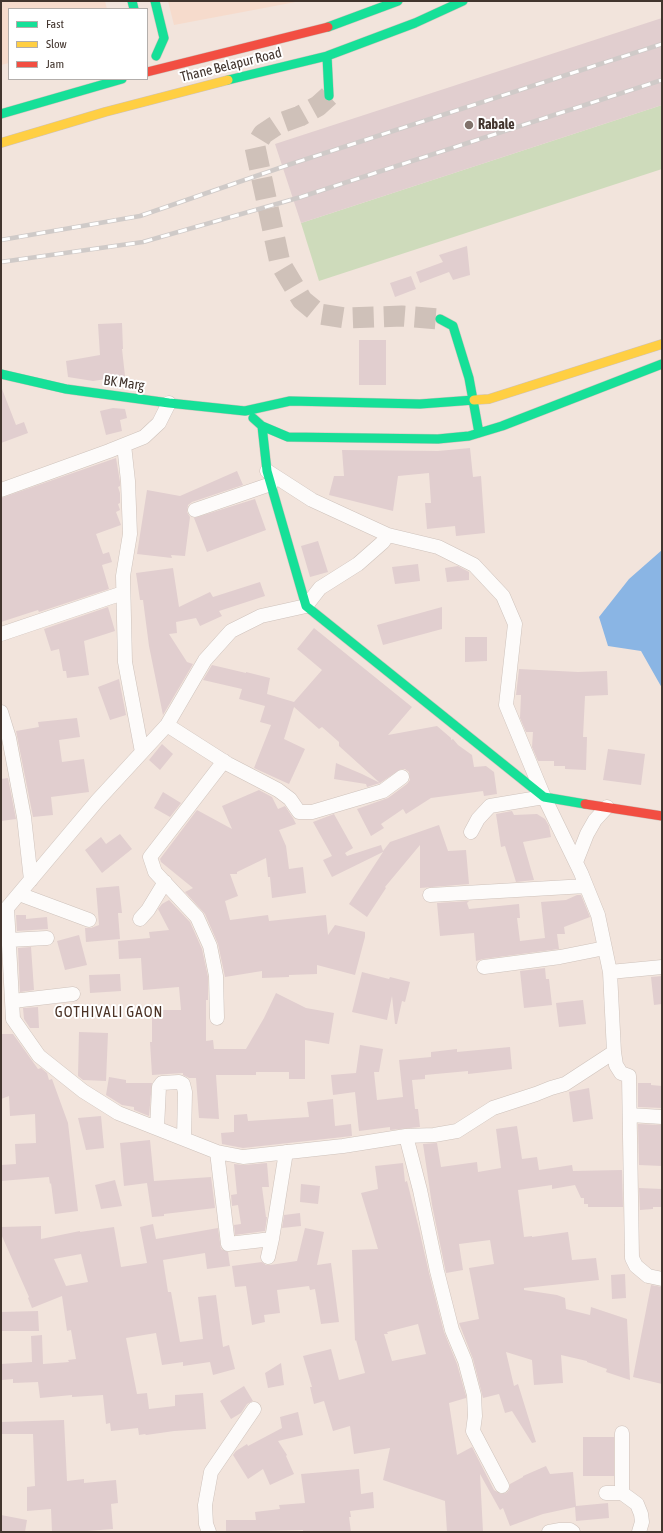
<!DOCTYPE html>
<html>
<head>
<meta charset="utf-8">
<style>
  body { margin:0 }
  #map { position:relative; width:663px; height:1533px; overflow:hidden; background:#f2e4dc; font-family:"Asap Condensed",sans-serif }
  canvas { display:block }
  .frame { position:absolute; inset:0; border:2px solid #42352e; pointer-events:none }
  .legend { position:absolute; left:8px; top:8px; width:140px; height:72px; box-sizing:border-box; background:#fff; border:1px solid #b3aeab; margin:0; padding:5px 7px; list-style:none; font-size:12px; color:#42352e }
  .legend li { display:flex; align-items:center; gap:8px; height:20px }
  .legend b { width:20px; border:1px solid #b3aeab }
</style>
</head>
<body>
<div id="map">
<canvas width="663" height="1533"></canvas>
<div class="frame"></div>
<ul class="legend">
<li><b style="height:5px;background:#16e098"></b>Fast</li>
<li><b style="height:5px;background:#ffcf43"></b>Slow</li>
<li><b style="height:5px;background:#f24e42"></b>Jam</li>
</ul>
</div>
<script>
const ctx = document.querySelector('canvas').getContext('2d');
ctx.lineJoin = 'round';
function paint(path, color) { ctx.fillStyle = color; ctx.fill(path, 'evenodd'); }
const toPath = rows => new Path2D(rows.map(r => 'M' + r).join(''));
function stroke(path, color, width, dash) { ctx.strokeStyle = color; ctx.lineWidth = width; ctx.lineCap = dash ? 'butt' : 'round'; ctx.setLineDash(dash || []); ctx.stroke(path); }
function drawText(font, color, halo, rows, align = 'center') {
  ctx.font = font + ' "Asap Condensed",sans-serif'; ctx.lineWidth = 4; ctx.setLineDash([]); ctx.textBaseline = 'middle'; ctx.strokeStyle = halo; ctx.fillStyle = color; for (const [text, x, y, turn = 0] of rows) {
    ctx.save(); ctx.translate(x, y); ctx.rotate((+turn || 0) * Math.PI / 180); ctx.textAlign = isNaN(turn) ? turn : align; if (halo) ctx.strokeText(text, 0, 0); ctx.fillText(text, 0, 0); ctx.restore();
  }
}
const built = toPath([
  [1,1,105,1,107,9,9,9,9,63,1,65],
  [168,1,301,1,174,25]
]);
const green = toPath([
  [662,105,662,169,319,281,301,223]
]);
const water = toPath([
  [662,550,662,688,641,651,608,646,599,617,629,579]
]);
const building = toPath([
  [662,18,662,105,301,223,275,144],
  [467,246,470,275,453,280,449,272,420,283,416,272,443,262,439,255],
  [411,276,416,289,395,297,390,283],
  [122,323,123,349,122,349,125,376,93,381,68,377,66,361,100,355,98,324],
  [359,340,386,340,386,385,359,385],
  [1,389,2,389,16,425,24,422,28,433,1,443],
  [113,408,125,409,127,418,120,420,122,431,106,435,100,411],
  [470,448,473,477,481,476,485,533,456,536,455,526,427,529,425,503,431,503,429,473,398,476,393,511,329,495,334,476,344,476,342,450,438,451],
  [116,458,120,482,120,486,118,487,120,493,120,503,118,504,120,510,116,512,121,525,96,534,103,554,109,552,112,562,102,565,109,589,39,612,38,610,1,622,1,498],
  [237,471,243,485,192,502,188,505,187,512,190,517,185,556,171,555,172,558,137,554,147,490,180,496],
  [255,499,266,530,207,552,194,518],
  [318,541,328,572,310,577,301,546],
  [418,564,420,581,395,584,392,567],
  [458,566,469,572,469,580,447,582,445,568],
  [173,568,179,607,210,592,213,597,260,582,265,596,219,611,222,616,200,626,196,618,176,622,177,633,169,634,187,662,193,664,163,715,149,646,143,600,140,600,136,573],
  [108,607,115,631,84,641,89,675,67,678,66,671,63,671,59,649,51,651,44,629],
  [442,607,442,629,383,645,377,625],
  [314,628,412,707,388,735,437,726,451,738,451,740,453,739,458,745,472,755,474,767,486,766,494,772,497,794,484,796,483,791,431,798,406,814,403,809,381,824,384,828,371,836,357,809,388,798,407,784,410,780,409,772,405,769,401,769,380,783,339,746,339,742,322,727,319,729,294,707,284,739,305,749,289,784,254,768,271,725,260,722,265,706,239,699,242,689,203,680,212,665,246,673,246,672,270,678,267,694,294,702,322,670,297,649],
  [465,637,487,637,487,661,465,662],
  [519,669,578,672,607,671,608,695,585,696,583,737,587,737,586,770,565,769,565,766,554,766,554,761,538,761,532,747,533,732,526,732,520,718,521,695,516,695],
  [119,679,126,715,110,720,98,687],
  [77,718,80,737,59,740,62,762,84,759,89,792,51,797,53,815,33,817,16,731,39,727,38,722],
  [162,744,173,754,160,770,149,760],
  [608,749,645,754,641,785,603,780],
  [336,763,362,774,380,783,367,787,366,784,334,779],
  [8,778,16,819,1,821,1,779],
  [259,790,272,797,278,809,285,806,293,818,296,824,279,830,286,846,289,869,303,867,306,893,272,898,270,877,268,877,266,858,237,872,237,874,230,874,238,896,225,901,230,920,268,915,269,921,326,915,328,935,335,925,365,932,365,937,355,975,317,965,317,974,289,975,289,977,262,978,262,971,225,977,218,944,205,914,185,892,193,888,161,862,160,859,197,810,232,829,222,806],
  [163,792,181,803,170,817,154,808],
  [512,811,514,815,537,814,545,819,549,826,551,837,523,842,534,880,516,882,505,846,501,847,496,814],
  [334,814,353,848,345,853,347,856,381,845,383,851,390,842,439,825,448,851,466,850,469,884,420,888,420,845,385,887,386,888,367,917,349,904,383,852,332,877,323,860,332,856,313,822],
  [120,834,132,849,102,873,85,850,101,837,106,844],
  [119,886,122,913,118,913,120,939,86,942,85,928,91,928,99,925,96,888],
  [577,895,581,895,590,917,564,927,565,934,557,934,559,949,483,959,476,961,474,933,440,936,437,903,469,901,467,903,469,909,519,904,520,918,517,918,520,941,545,938,541,902,566,900],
  [169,900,190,922,202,949,208,977,208,1000,206,1000,206,1041,213,1040,214,1049,246,1049,264,1018,276,993,306,1008,334,1013,329,1044,305,1040,305,1079,289,1079,289,1072,256,1072,256,1075,216,1075,219,1119,199,1118,196,1078,189,1078,183,1075,183,1073,152,1075,150,1042,152,1042,152,1010,181,1010,179,987,143,990,141,958,119,959,118,941,150,938,149,932,169,930,158,909,162,904],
  [16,915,26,915,26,919,47,917,48,929,17,931],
  [79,935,87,965,65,970,57,941],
  [31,947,34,990,20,992,18,948],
  [545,968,546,979,549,979,552,1005,524,1008,520,971],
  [362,972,389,979,390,977,410,982,405,1002,402,1001,397,1024,395,1024,392,996,387,1020,352,1012],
  [120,974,121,991,90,993,89,975],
  [662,976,662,1004,654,1005,651,977],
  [583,1000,586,1024,559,1027,556,1003],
  [38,1007,39,1028,30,1028,24,1019,23,1008],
  [79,1032,108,1033,106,1081,83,1080,78,1076],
  [1,1034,13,1034,38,1069,41,1068,47,1073,49,1080,52,1079,68,1123,78,1211,55,1214,51,1183,50,1184,49,1177,1,1181,1,1165,16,1164,15,1144,36,1143,35,1114,10,1116,9,1096,1,1099],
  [360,1045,383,1049,379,1072,374,1072,377,1100,403,1097,399,1060,431,1057,431,1052,457,1049,457,1052,510,1047,512,1069,468,1074,468,1071,425,1075,425,1079,412,1080,415,1109,418,1109,420,1127,390,1130,390,1127,359,1131,355,1092,333,1095,331,1075,356,1073],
  [109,1077,126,1080,126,1083,152,1083,149,1116,134,1110,134,1107,122,1105,106,1095],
  [638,1083,651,1083,651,1085,662,1086,662,1108,638,1107],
  [589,1088,593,1119,573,1122,569,1092],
  [333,1099,335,1126,351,1124,352,1136,243,1148,222,1144,221,1133,234,1132,234,1115,247,1114,248,1121,309,1117,307,1102],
  [101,1116,104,1148,86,1150,78,1118],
  [638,1124,662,1125,662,1166,639,1165],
  [517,1126,522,1159,537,1157,539,1170,572,1165,573,1171,622,1170,623,1207,588,1207,588,1204,584,1204,584,1198,581,1198,575,1185,552,1189,552,1185,518,1190,524,1237,532,1236,532,1237,568,1232,572,1260,596,1258,599,1280,524,1288,524,1290,557,1295,565,1298,566,1309,590,1315,591,1307,627,1319,630,1380,606,1372,607,1369,587,1362,587,1361,561,1355,563,1383,534,1385,532,1360,506,1352,514,1386,518,1384,536,1442,532,1443,512,1411,505,1413,499,1394,483,1398,473,1359,459,1323,479,1319,469,1268,494,1264,490,1240,459,1244,463,1270,446,1273,432,1205,423,1144,437,1143,441,1167,477,1162,478,1172,501,1168,496,1129],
  [150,1140,154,1181,211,1177,215,1208,164,1214,164,1216,152,1217,147,1183,124,1186,120,1143],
  [267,1163,269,1187,262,1187,266,1217,267,1217,265,1231,235,1235,234,1225,241,1224,238,1205,232,1206,231,1195,237,1194,234,1164,244,1165],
  [403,1163,405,1182,407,1181,419,1229,429,1273,444,1332,457,1364,466,1396,466,1398,449,1403,457,1455,472,1447,494,1490,501,1494,506,1493,509,1490,510,1484,523,1477,523,1476,546,1466,550,1474,573,1472,576,1506,608,1503,609,1518,576,1521,575,1507,543,1514,510,1526,503,1508,500,1510,480,1474,483,1532,447,1532,445,1501,383,1480,390,1448,354,1454,350,1426,333,1431,324,1401,314,1404,310,1387,312,1387,303,1356,331,1349,339,1380,365,1373,356,1340,355,1341,352,1250,378,1249,361,1193,378,1189,375,1166],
  [418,1324,426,1354,392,1361,384,1334,388,1334,387,1332],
  [115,1180,122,1206,101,1209,95,1185],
  [301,1184,320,1186,318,1204,300,1202],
  [639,1188,662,1189,662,1207,653,1207,653,1209,640,1210],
  [300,1213,301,1226,282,1228,284,1215],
  [153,1224,156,1239,218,1228,221,1249,228,1252,230,1266,207,1269,205,1253,163,1260,168,1292,171,1292,180,1342,203,1339,198,1297,216,1295,223,1347,229,1345,235,1369,213,1375,210,1362,183,1366,183,1362,162,1365,156,1333,126,1338,137,1394,147,1393,149,1409,175,1406,175,1395,203,1393,206,1429,174,1431,146,1435,145,1434,139,1435,138,1428,111,1431,110,1423,106,1424,103,1395,72,1397,72,1395,40,1398,38,1382,13,1383,13,1379,2,1380,1,1364,32,1362,31,1336,42,1335,43,1364,69,1362,68,1360,76,1359,71,1330,67,1331,62,1296,32,1308,28,1298,29,1297,1,1234,1,1227,41,1226,41,1239,80,1231,80,1232,114,1227,121,1267,147,1263,140,1227],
  [81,1254,88,1282,66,1286,54,1259],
  [305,1228,324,1232,317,1265,331,1263,339,1322,321,1324,315,1289,310,1290,309,1286,277,1290,280,1313,264,1315,265,1322,252,1325,246,1286,235,1287,232,1266,262,1262,266,1265,270,1265,297,1261],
  [625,1274,626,1298,612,1299,611,1275],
  [651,1285,662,1287,662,1384,633,1377],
  [38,1311,39,1331,1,1331,1,1312],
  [281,1363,284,1385,268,1388,265,1373],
  [244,1386,253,1401,247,1404,241,1413,231,1419,220,1401],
  [298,1412,303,1435,278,1441,287,1455,286,1456,294,1474,270,1485,263,1469,248,1479,233,1455,236,1451,247,1444,248,1446,282,1428,280,1417],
  [64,1420,67,1481,84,1479,84,1483,116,1480,118,1503,111,1504,113,1529,75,1532,52,1532,51,1509,27,1511,27,1487,35,1486,33,1434,1,1434,1,1422],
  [583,1437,614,1437,614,1476,583,1476],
  [359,1469,361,1494,373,1492,374,1508,350,1511,351,1517,349,1517,351,1532,303,1532,303,1530,226,1532,226,1520,256,1520,255,1512,280,1509,279,1505,305,1503,301,1474],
  [1,1515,27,1520,25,1532,1,1532]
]);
const secondaryTunnel = toPath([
  [329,96,318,106,300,116,278,124,263,134,255,147,280,263,302,300,319,314,345,318,402,316,440,319]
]);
const street = toPath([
  [124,445,128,481,130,534,123,576,125,662,142,752],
  [267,471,312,500,388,535,438,547,474,565,503,596,515,624,506,705,544,797,581,873,598,915,610,972,614,1052,616,1065,621,1073,629,1076,632,1258,636,1266,648,1276,662,1279],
  [1,490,109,451,144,437,159,423,169,403],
  [195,510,271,484],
  [388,535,383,542,358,564,320,588,306,606,261,616,231,631,205,660,167,725,97,801,7,908,13,1019,39,1056,83,1091,118,1113,217,1152,243,1157,343,1146,406,1136,434,1135,457,1131,493,1108,536,1094,551,1088,565,1084,614,1052],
  [1,634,123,593],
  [1,712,9,738,24,817,31,880],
  [167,725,228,764,278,790,290,799,299,812,312,812,383,791,402,777],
  [471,832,478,819,490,806,544,797],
  [576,862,587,834,595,820,607,807],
  [19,894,89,920],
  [430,895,586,886],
  [140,919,148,910,165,882],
  [9,940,47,938],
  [484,967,560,957,605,948],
  [610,972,662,967],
  [13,1001,73,994],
  [217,1018,216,976,210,946,197,917,155,872,150,857,224,761],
  [630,1115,662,1117],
  [157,1128,159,1087,162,1083,179,1082,183,1084,185,1092,184,1139],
  [406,1136,420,1190,437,1271,452,1330,465,1361,474,1395,475,1416,473,1431,502,1486],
  [217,1152,228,1244,272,1239,286,1152],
  [268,1257,272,1239],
  [622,1433,622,1493],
  [606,1493,622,1493,637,1504,641,1514,642,1522,639,1532],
  [209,1532,206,1524,205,1505,211,1472,254,1409],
  [549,1532,560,1530,570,1530,573,1532]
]);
const fast = toPath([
  [132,1,134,9],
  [155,1,164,38,156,56],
  [328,27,398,1],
  [327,56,329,96],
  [228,80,327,56,415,23,463,1],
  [1,114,122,79],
  [440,319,453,326,469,378,479,433],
  [1,374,66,389,169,403,245,411,290,401,420,404,474,400],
  [253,418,262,426,288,437,438,439,469,436,502,426,662,364],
  [262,426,267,471,306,606,544,797,585,804]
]);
const slow = toPath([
  [1,143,105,112,228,80],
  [474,400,489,399,662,344]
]);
const jam = toPath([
  [147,72,328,27],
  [585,804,662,816]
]);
const rail = toPath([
  [1,240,140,216,291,164,662,44],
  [1,262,143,242,301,197,662,80]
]);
const markers = [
  [469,125,5,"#80726b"]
];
const streetNames = [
  ["Thane Belapur Road",231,65,-14],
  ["BK Marg",124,383,8]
];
const poiNames = [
  ["Rabale",478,125]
];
const neighbourhoodNames = [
  ["GOTHIVALI GAON",109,1012]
];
paint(built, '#f6dbcc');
paint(green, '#cedbbb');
paint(water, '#8ab5e4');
paint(building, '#e1cecf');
stroke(secondaryTunnel, '#cfc1b9', 21, [21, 10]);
stroke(street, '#cec2bb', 15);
stroke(fast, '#cec2bb', 10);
stroke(slow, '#cec2bb', 10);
stroke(jam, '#cec2bb', 10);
stroke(street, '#fdfbfa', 14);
stroke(fast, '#16e098', 9);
stroke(slow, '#ffcf43', 9);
stroke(jam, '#f24e42', 9);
stroke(rail, '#cfcac8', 4.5);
stroke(rail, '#fff', 3, [9]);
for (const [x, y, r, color] of markers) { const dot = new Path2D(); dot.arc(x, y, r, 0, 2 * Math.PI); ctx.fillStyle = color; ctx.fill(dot); stroke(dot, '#fff', 1.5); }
drawText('14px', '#42352e', '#fff', streetNames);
drawText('bold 14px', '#42352e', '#fff', poiNames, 'left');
ctx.letterSpacing = '1px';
drawText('15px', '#4b3225', '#fff', neighbourhoodNames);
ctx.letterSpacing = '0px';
</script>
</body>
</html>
